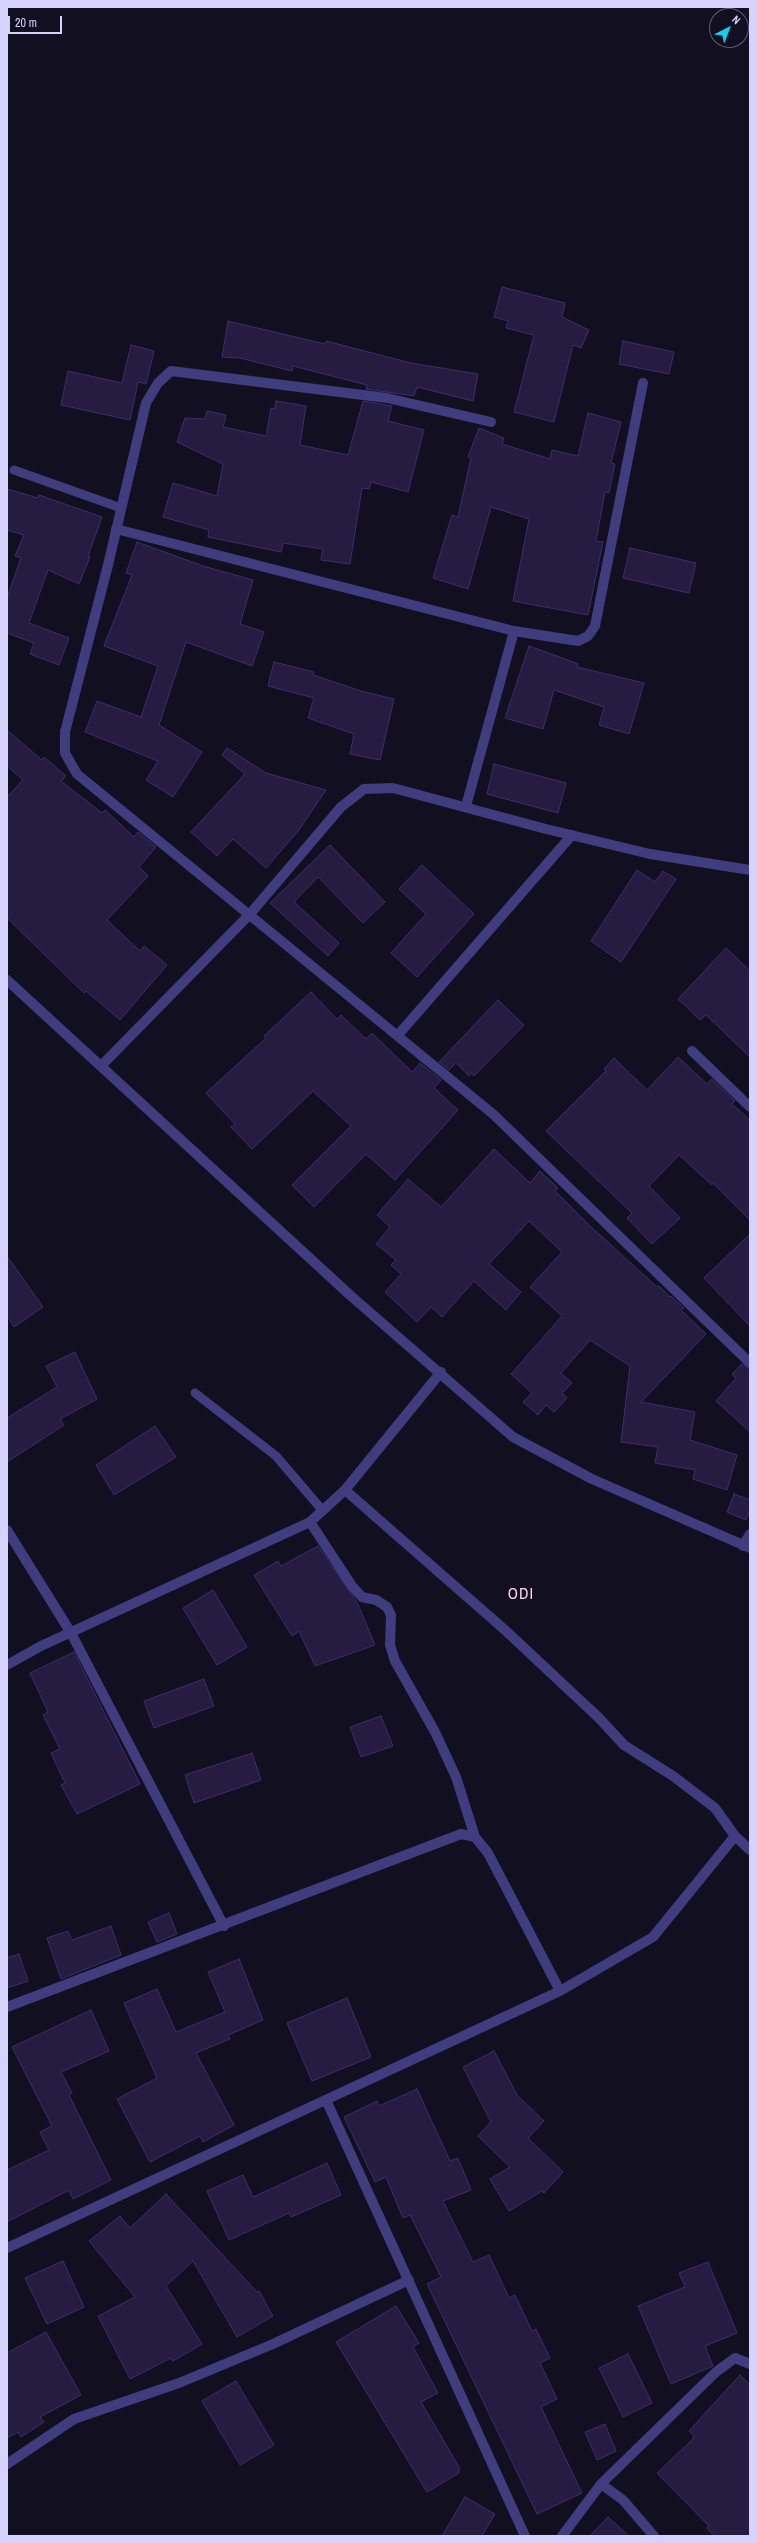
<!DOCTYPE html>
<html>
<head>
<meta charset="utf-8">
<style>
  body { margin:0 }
  #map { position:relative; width:757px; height:2543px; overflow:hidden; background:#120f21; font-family:"Archivo Narrow",sans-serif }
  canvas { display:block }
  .frame { position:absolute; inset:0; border:8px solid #d7d1fd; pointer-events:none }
  .north { position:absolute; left:709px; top:8px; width:40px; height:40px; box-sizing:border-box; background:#120f21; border:1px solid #615d79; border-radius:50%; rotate:42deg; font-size:11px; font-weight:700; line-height:16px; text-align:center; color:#d7d1fd }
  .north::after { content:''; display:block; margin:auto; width:14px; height:18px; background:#0cd2ee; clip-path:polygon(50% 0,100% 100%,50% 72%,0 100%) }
  .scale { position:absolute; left:8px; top:16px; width:54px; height:18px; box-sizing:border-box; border:2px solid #d7d1fd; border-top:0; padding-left:5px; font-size:12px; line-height:14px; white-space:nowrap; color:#d7d1fd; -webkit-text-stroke:3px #120f21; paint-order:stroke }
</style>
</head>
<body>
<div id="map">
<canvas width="757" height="2543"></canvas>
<div class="frame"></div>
<div class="north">N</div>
<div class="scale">20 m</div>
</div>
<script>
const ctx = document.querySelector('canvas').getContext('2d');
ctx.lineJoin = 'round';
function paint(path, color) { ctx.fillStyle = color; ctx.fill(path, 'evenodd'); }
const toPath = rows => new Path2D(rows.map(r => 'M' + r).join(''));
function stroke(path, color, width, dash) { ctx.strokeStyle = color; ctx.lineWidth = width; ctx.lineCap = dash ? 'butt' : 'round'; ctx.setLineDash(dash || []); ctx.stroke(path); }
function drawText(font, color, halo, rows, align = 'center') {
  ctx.font = font + ' "Archivo Narrow",sans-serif'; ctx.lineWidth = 3.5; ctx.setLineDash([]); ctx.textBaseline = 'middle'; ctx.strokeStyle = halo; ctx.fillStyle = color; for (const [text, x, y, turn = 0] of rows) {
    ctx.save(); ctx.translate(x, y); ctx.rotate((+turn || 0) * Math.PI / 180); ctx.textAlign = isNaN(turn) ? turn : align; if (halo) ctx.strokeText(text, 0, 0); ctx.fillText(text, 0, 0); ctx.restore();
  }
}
const building = toPath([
  [502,287,565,303,562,317,589,330,581,348,573,345,554,422,514,412,534,335,506,328,508,321,494,317,502,287],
  [228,321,325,344,326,341,411,363,478,374,473,401,417,387,414,396,366,389,367,385,293,366,292,371,240,358,222,357,228,321],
  [623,341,674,352,669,374,619,364,623,341],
  [131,345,154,351,146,384,138,382,130,420,61,405,68,371,122,383,131,345],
  [276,401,306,406,300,445,348,455,363,401,392,406,388,421,424,430,408,492,371,482,369,489,362,488,350,564,321,560,323,549,283,543,281,552,208,537,209,530,163,517,173,483,217,496,223,464,177,442,185,418,205,419,207,411,226,415,223,427,266,436,271,408,275,409,276,401],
  [588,413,621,422,611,463,615,464,609,493,605,492,596,541,603,542,588,615,513,601,529,519,491,507,468,589,433,578,452,515,458,517,471,458,468,457,479,428,504,438,502,444,550,459,552,450,578,456,588,413],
  [7,489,38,498,39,495,102,517,88,556,90,557,79,584,48,570,29,623,69,638,59,665,30,654,34,643,7,633,7,598,21,558,15,556,24,535,7,530,7,489],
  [137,542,203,566,253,580,240,624,264,632,252,666,186,642,159,725,202,752,173,797,146,780,158,761,85,732,97,701,141,717,158,666,104,646,132,575,126,573,137,542],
  [630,548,696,563,689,593,623,578,630,548],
  [529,646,568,660,578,664,577,667,644,683,629,734,599,725,604,707,554,690,543,729,505,718,529,646],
  [274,662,314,672,313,675,361,691,394,699,380,760,350,754,354,734,308,718,314,698,268,686,274,662],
  [7,730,42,760,44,757,66,776,61,781,102,813,105,810,134,837,138,832,156,847,139,867,148,876,107,920,140,951,144,946,167,965,120,1020,86,991,84,993,7,918,7,797,23,780,7,766,7,730],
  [227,748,266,773,326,790,299,830,266,868,233,839,217,856,191,832,245,774,222,755,227,748],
  [494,764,566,783,558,813,487,794,494,764],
  [330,845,385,902,363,923,318,877,294,902,339,943,328,956,270,903,330,845],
  [422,865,474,914,417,977,391,953,426,914,399,889,422,865],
  [637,870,655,882,663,871,676,879,621,962,591,941,637,870],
  [726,948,750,971,750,1057,706,1015,700,1020,678,999,726,948],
  [311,992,337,1019,341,1015,366,1039,372,1033,412,1072,420,1063,441,1080,434,1088,458,1110,395,1180,366,1154,314,1207,292,1185,351,1126,313,1091,252,1149,231,1127,235,1124,206,1093,266,1038,264,1036,311,992],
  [498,1000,524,1025,474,1076,471,1073,469,1076,456,1063,449,1070,439,1062,498,1000],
  [678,1057,707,1084,712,1079,735,1101,732,1104,750,1120,750,1220,713,1183,712,1185,679,1155,649,1186,680,1218,652,1244,627,1218,632,1213,546,1131,606,1071,604,1069,614,1058,647,1090,678,1057],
  [494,1149,530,1183,540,1171,558,1188,555,1191,588,1224,657,1287,659,1286,670,1297,671,1296,684,1308,681,1310,706,1334,641,1402,695,1412,690,1440,737,1455,727,1490,693,1479,695,1470,655,1463,658,1447,621,1442,630,1366,590,1340,561,1373,572,1383,562,1393,567,1398,554,1412,546,1405,538,1415,523,1402,532,1393,511,1374,562,1316,530,1287,562,1252,529,1221,489,1264,521,1292,506,1310,474,1281,442,1317,431,1307,417,1322,385,1292,401,1274,391,1265,396,1260,376,1244,390,1227,377,1215,408,1179,441,1207,494,1149],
  [750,1234,750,1326,704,1278,750,1234],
  [7,1256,43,1307,14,1327,7,1315,7,1256],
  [75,1352,97,1399,60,1419,64,1425,7,1462,7,1418,57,1387,46,1366,75,1352],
  [742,1364,750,1369,750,1432,716,1401,736,1378,732,1374,742,1364],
  [155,1426,176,1457,114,1495,96,1465,155,1426],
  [734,1494,750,1500,750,1510,746,1520,727,1512,734,1494],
  [318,1546,357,1602,375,1645,315,1666,299,1631,292,1636,254,1575,278,1561,281,1566,318,1546],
  [213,1590,247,1647,217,1665,183,1608,213,1590],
  [74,1652,140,1784,77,1814,61,1785,65,1783,51,1753,60,1749,43,1715,48,1712,30,1673,74,1652],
  [204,1679,214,1706,154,1728,144,1701,204,1679],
  [381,1716,393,1746,361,1757,350,1727,381,1716],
  [252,1753,261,1780,194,1803,185,1775,252,1753],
  [169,1913,177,1934,157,1942,148,1922,169,1913],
  [111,1926,121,1955,61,1979,47,1938,68,1931,72,1940,111,1926],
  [19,1954,28,1981,7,1988,7,1958,19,1954],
  [239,1959,263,2020,228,2035,230,2039,196,2053,234,2125,203,2142,200,2136,150,2162,117,2099,157,2078,124,2003,157,1989,176,2032,225,2012,208,1972,239,1959],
  [347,1998,371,2057,312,2081,287,2023,347,1998],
  [91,2010,109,2051,61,2072,72,2093,69,2095,111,2180,73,2199,69,2190,7,2222,7,2170,49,2150,40,2132,52,2126,12,2047,91,2010],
  [494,2051,517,2095,544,2121,528,2138,563,2172,544,2193,542,2191,509,2211,490,2179,510,2167,478,2136,491,2122,463,2067,494,2051],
  [417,2089,450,2161,458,2158,471,2190,443,2201,473,2262,489,2255,509,2298,515,2295,532,2331,536,2329,550,2358,540,2363,557,2399,541,2407,582,2493,537,2514,427,2284,441,2277,410,2215,403,2218,386,2177,375,2182,344,2117,377,2101,379,2106,417,2089],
  [327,2163,341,2195,291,2217,289,2213,229,2240,207,2191,243,2175,253,2197,327,2163],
  [166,2194,257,2292,259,2291,273,2316,237,2337,193,2261,166,2286,202,2344,173,2361,171,2358,130,2379,98,2316,135,2297,89,2241,120,2216,130,2228,166,2194],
  [63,2261,84,2307,47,2324,25,2278,63,2261],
  [708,2262,737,2333,705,2346,713,2366,711,2367,671,2384,638,2306,685,2287,679,2273,708,2262],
  [396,2306,419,2343,413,2347,438,2393,421,2402,459,2467,459,2473,427,2492,336,2342,396,2306],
  [46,2332,81,2395,40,2417,44,2422,21,2437,18,2432,7,2438,7,2353,46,2332],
  [628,2354,652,2403,623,2417,599,2368,628,2354],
  [740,2375,750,2385,750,2536,714,2536,707,2528,709,2526,657,2473,693,2439,694,2436,689,2431,740,2375],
  [236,2381,274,2445,240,2465,202,2401,236,2381],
  [605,2424,616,2451,597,2460,585,2432,605,2424],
  [465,2497,495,2514,482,2536,442,2536,465,2497],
  [608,2517,629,2536,590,2536,608,2517]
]);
const lane = toPath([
  [14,470,121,508],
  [195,1393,276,1456,323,1511]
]);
const street = toPath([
  [491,422,387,398,171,371,158,383,146,403,108,565,65,732,65,753,77,774,493,1114,750,1363],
  [116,529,514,631,578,641,588,636,595,626,643,383],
  [466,806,514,631],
  [7,980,351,1296,513,1437,592,1479,750,1548],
  [398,1035,572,835],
  [692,1051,750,1107],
  [101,1066,250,914,341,807,364,789,393,788,546,829,650,854,750,870],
  [345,1490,505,1630,599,1718,624,1745,673,1776,715,1808,735,1836,750,1850],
  [310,1522,352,1586,362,1597,376,1600,387,1607,391,1615,390,1645,395,1661,435,1732,456,1777,475,1837,488,1853,560,1991],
  [7,1530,71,1633,224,1926],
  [743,1546,750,1534],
  [7,1665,41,1646,310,1522,345,1490,441,1372],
  [7,2007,461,1834,475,1837],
  [326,2100,525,2536],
  [7,2248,560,1991,653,1937,735,1836],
  [7,2464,74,2419,179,2383,273,2344,409,2280],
  [601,2484,623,2500,654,2536],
  [562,2536,601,2484,716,2372,735,2358,750,2364]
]);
const quarterNames = [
  ["ODI",521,1595]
];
paint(building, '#241c41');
stroke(building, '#3c2f6c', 1);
stroke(lane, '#403c7e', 9);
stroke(street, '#403c7e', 10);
ctx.letterSpacing = '1px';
drawText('16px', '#fdd3ed', '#120f21', quarterNames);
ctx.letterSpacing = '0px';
</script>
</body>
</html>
